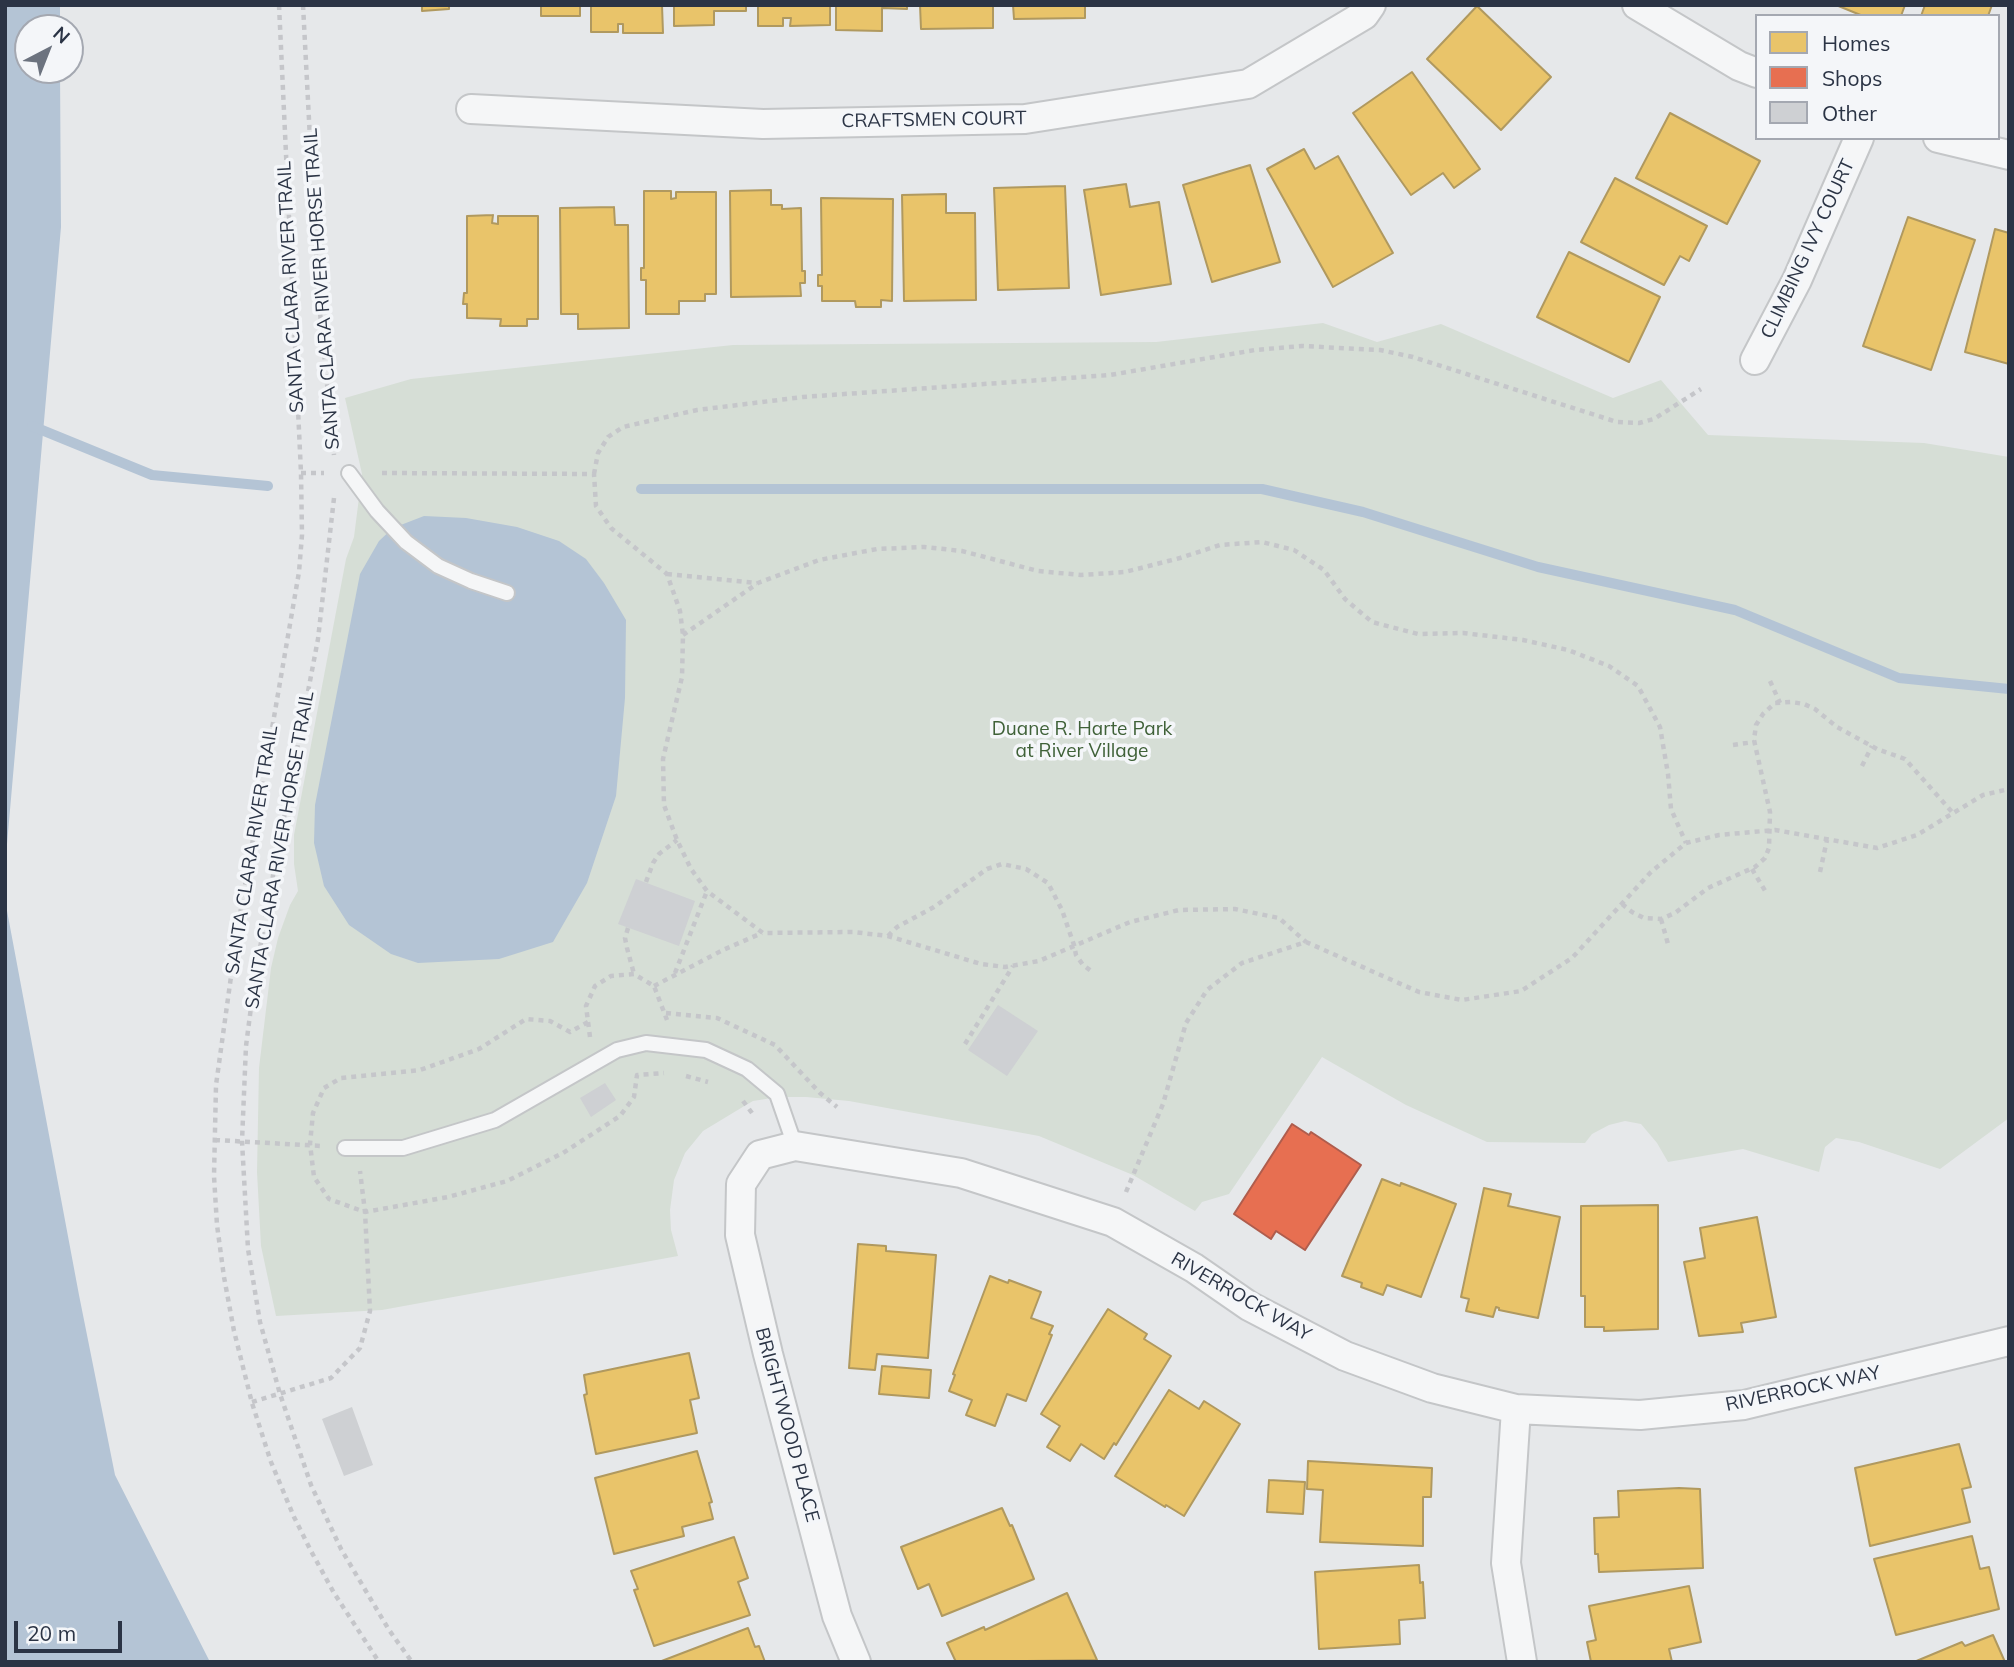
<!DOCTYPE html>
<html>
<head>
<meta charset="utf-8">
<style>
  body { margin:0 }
  #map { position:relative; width:2014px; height:1667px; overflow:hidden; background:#e6e8ea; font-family:Mulish,sans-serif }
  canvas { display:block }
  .frame { position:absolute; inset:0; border:7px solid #2b3445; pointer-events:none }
  .legend { position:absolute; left:1755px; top:14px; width:245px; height:126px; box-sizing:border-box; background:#f4f6f9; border:2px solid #a4a8b1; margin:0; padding:9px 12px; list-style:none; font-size:21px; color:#2b3445 }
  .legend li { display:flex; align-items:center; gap:14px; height:35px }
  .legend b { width:35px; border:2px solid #a4a8b1 }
  .north { position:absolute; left:14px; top:14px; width:70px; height:70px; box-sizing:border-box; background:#f4f6f9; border:2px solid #a4a8b1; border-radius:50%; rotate:42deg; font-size:19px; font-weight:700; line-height:28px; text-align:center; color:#2b3445 }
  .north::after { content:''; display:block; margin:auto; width:24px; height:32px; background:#6c737f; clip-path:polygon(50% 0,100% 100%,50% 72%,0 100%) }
  .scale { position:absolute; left:14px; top:1621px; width:108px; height:32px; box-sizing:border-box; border:4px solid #2b3445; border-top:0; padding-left:9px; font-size:21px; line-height:24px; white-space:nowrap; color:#2b3445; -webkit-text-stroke:5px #f4f6f9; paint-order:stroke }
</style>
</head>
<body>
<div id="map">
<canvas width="2014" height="1667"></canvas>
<div class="frame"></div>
<ul class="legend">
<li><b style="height:19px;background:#e9c46a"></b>Homes</li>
<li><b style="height:19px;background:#e76f51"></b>Shops</li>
<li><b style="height:19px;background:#ced0d3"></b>Other</li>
</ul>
<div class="north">N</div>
<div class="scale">20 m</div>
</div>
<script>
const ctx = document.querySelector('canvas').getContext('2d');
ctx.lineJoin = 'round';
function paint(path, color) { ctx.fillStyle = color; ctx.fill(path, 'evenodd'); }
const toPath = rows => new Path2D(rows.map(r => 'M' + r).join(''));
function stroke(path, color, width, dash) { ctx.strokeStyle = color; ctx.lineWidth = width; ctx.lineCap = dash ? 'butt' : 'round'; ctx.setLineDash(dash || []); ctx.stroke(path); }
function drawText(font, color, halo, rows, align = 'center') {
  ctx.font = font + ' Mulish,sans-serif'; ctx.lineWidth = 7; ctx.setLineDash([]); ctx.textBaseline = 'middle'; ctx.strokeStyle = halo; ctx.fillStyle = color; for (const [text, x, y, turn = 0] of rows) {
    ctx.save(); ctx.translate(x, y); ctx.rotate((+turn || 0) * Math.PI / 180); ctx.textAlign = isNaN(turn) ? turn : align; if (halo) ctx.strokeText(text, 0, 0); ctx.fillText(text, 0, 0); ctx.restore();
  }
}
const green = toPath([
  [1323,323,1377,342,1441,324,1613,398,1661,380,1708,435,1924,443,2009,457,2009,1118,1940,1169,1859,1142,1836,1138,1825,1147,1819,1172,1743,1149,1668,1162,1657,1143,1641,1124,1625,1121,1609,1125,1592,1134,1585,1143,1487,1142,1406,1105,1322,1057,1229,1194,1202,1202,1195,1211,1133,1175,1039,1136,849,1101,806,1097,778,1097,753,1101,746,1105,703,1131,685,1153,674,1180,670,1210,671,1230,678,1256,382,1310,276,1316,261,1246,257,1172,259,1068,271,968,278,938,290,905,298,891,294,864,294,835,346,559,354,537,362,474,345,398,411,379,733,345,1156,342]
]);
const water = toPath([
  [5,5,60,5,60,28,28,28,28,70,60,70,61,227,5,867],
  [424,516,466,518,517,527,559,541,586,559,604,583,626,620,625,698,616,796,587,883,553,942,499,959,418,963,391,954,349,925,324,886,314,843,315,805,360,574,379,541,393,528],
  [5,900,79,1295,115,1475,210,1662,5,1662]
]);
const homes = toPath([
  [422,5,449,5,449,9,422,11,422,5],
  [541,5,580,5,580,16,541,16,541,5],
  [591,5,662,5,663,33,623,33,623,24,618,24,618,32,591,32,591,5],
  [674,5,746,5,746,11,714,11,714,25,674,26,674,5],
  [758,5,830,5,830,25,790,26,791,18,783,18,783,26,758,26,758,5],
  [836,5,907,5,907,9,882,8,882,31,836,30,836,5],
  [920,5,993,5,993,28,921,29,920,5],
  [1013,5,1085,5,1085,18,1014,19,1013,5],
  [1836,5,1905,5,1901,16,1863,16,1836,5],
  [1925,5,1992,5,1988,16,1921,16,1925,5],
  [1477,6,1551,77,1501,130,1427,59,1477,6],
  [1412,72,1480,169,1454,188,1443,173,1411,195,1353,113,1412,72],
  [1670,113,1760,161,1727,224,1636,178,1670,113],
  [1304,149,1315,169,1338,156,1393,253,1333,287,1267,169,1304,149],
  [1250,165,1280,262,1212,282,1183,185,1250,165],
  [1615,178,1707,226,1689,261,1680,256,1664,285,1581,242,1615,178],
  [1126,184,1130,207,1159,202,1171,284,1101,295,1084,190,1126,184],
  [1065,186,1069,288,998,290,994,188,1065,186],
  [771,190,771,205,782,205,782,209,801,208,802,271,805,271,805,283,800,283,801,296,731,297,730,191,771,190],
  [644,191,671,191,671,199,676,198,676,192,716,192,716,294,705,294,705,301,679,301,679,314,646,314,646,280,641,280,641,268,644,268,644,191],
  [946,194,946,213,975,213,976,300,904,301,902,195,946,194],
  [821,198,893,199,892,301,881,300,881,307,856,307,855,301,822,301,822,286,818,286,818,275,822,275,821,198],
  [614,207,615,225,628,225,629,328,578,329,578,314,561,314,560,208,614,207],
  [493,215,492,223,498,224,498,216,538,216,538,319,527,319,527,326,500,326,501,319,467,318,467,304,463,304,464,293,467,293,467,216,493,215],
  [1908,217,1975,240,1931,370,1863,346,1908,217],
  [1995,229,2009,233,2009,364,1965,352,1995,229],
  [1569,252,1660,297,1629,362,1537,317,1569,252],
  [1382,1179,1400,1186,1401,1183,1456,1204,1421,1297,1387,1285,1383,1295,1361,1287,1362,1283,1342,1276,1382,1179],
  [1484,1188,1511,1194,1508,1206,1560,1217,1538,1318,1499,1310,1499,1308,1496,1307,1493,1317,1466,1311,1469,1299,1461,1297,1484,1188],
  [1658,1205,1658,1329,1604,1331,1604,1327,1585,1327,1585,1296,1581,1296,1581,1206,1658,1205],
  [1757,1217,1776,1317,1741,1323,1743,1332,1699,1336,1684,1262,1705,1258,1700,1228,1757,1217],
  [858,1244,886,1246,886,1251,936,1255,928,1358,877,1354,875,1370,849,1368,858,1244],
  [990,1276,1008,1283,1009,1280,1041,1292,1031,1318,1053,1326,1049,1334,1052,1335,1026,1401,1007,1394,995,1426,966,1415,972,1400,949,1391,955,1375,953,1374,990,1276],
  [1108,1309,1147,1334,1144,1339,1171,1356,1116,1445,1114,1443,1104,1459,1081,1444,1070,1461,1047,1447,1060,1426,1041,1414,1108,1309],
  [689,1353,699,1398,690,1400,697,1433,596,1454,584,1395,587,1394,584,1375,689,1353],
  [882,1366,931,1370,929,1398,879,1394,882,1366],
  [1169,1390,1199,1409,1204,1401,1240,1424,1184,1516,1166,1505,1165,1507,1115,1476,1169,1390],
  [1959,1444,1971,1487,1962,1489,1970,1522,1870,1546,1855,1468,1959,1444],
  [697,1451,712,1502,709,1503,713,1519,682,1527,684,1536,614,1554,595,1478,697,1451],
  [1308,1461,1432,1468,1431,1497,1423,1497,1423,1546,1320,1542,1323,1490,1307,1489,1308,1461],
  [1269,1480,1305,1482,1303,1514,1267,1512,1269,1480],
  [1679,1488,1700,1489,1703,1568,1599,1572,1598,1554,1595,1554,1594,1518,1619,1517,1618,1491,1679,1488],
  [1002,1508,1010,1526,1012,1525,1034,1579,942,1616,929,1584,918,1589,901,1547,1002,1508],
  [1972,1536,1980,1569,1989,1567,1999,1609,1896,1635,1874,1559,1972,1536],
  [734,1537,748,1578,738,1582,750,1615,654,1646,634,1590,638,1589,631,1571,734,1537],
  [1419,1565,1420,1583,1423,1582,1425,1618,1399,1620,1400,1644,1319,1649,1315,1572,1419,1565],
  [1689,1586,1701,1642,1669,1649,1672,1662,1591,1662,1587,1642,1596,1640,1589,1606,1689,1586],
  [1067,1593,1097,1660,956,1662,947,1643,984,1627,985,1630,1067,1593],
  [748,1628,755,1647,759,1646,765,1662,659,1662,748,1628],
  [1993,1635,2005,1662,1914,1662,1962,1642,1965,1646,1993,1635]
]);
const shops = toPath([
  [1292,1124,1309,1135,1311,1132,1361,1165,1305,1250,1276,1231,1271,1239,1234,1214,1292,1124]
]);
const stream = toPath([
  [32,426,152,475,268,486],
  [641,489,1262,489,1363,512,1538,567,1735,610,1899,678,2009,689]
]);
const building = toPath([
  [636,879,695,901,679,946,618,924],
  [998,1005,1038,1031,1007,1076,968,1050],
  [605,1083,616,1100,591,1117,580,1098],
  [352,1407,373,1465,344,1476,322,1419]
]);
const path = toPath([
  [279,5,301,473,302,535,299,572,238,926,216,1085,214,1176,217,1225,224,1277,234,1331,252,1403,271,1462,294,1517,311,1551,334,1593,379,1662],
  [303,5,318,292,334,455],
  [301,473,324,473],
  [382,473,594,474,596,506,611,528,667,574,680,611,683,635,682,677,663,759,664,805,677,840,691,869,707,891,763,933,853,932,888,936,981,964,1005,967,1039,961,1130,922,1179,910,1235,909,1279,918,1306,942],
  [594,474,598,453,608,437,623,427,697,410,803,397,1110,375,1255,350,1302,346,1380,350,1413,357,1617,422,1639,423,1654,419,1701,389],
  [334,498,318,639,267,907,254,984,246,1046,242,1141,248,1249,260,1322,280,1394,311,1485,341,1549,389,1630,412,1662],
  [667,574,757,583],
  [683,635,758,583,819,560,877,549,924,547,962,551,1038,571,1081,575,1125,572,1180,558,1220,545,1262,542,1294,550,1324,570,1345,599,1372,622,1418,634,1463,633,1523,640,1568,650,1609,666,1638,686,1660,727,1668,774,1671,809,1686,843],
  [1770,681,1780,703],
  [1733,745,1754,742],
  [1862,766,1872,746],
  [1752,869,1767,894],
  [1820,872,1827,840],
  [646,882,653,863,659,854,677,840],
  [1622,904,1632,912,1644,918,1661,919,1675,913,1708,888,1755,867,1765,858,1769,848,1770,812,1754,740,1756,725,1763,714,1775,703,1791,702,1804,704,1815,709,1837,727,1877,749,1905,759,1953,813],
  [1661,919,1668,944],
  [628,928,625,938,627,948,634,974],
  [888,936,897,927,934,907,987,869,1002,864,1026,869,1048,883,1062,910,1074,945,1076,955,1083,965,1094,973],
  [675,973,707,891],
  [654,986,723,950,762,933],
  [666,1013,717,1018,775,1045,820,1093,837,1107],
  [588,1022,570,1032,550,1021,526,1019,479,1049,420,1070,341,1078,324,1088,313,1113,310,1144,314,1177,329,1199,365,1212,448,1197,507,1181,563,1153,620,1116,634,1097,637,1075,664,1073],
  [590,1037,586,1006,595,986,611,976,634,974,654,986,667,1020],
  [965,1044,1013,966],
  [686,1076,708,1082],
  [743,1101,752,1113],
  [215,1140,322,1146],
  [1126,1192,1163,1104,1186,1023,1207,990,1242,963,1306,942,1419,992,1462,1000,1521,991,1572,958,1651,872,1686,843,1719,835,1775,830,1877,848,1917,835,1983,795,2009,789],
  [252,1402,331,1378,360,1348,370,1311,365,1212,360,1171]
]);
const service = toPath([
  [349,473,377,511,406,542,438,566,471,581,507,593],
  [345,1148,403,1148,495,1120,617,1050,646,1043,706,1050,747,1069,777,1094,795,1146]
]);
const minor = toPath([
  [1637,5,1739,66,1757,73],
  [471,109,763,124,1025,119,1248,84,1364,15,1371,5],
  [1938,138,2009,155],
  [1755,360,1797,280,1859,138],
  [1516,1409,1506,1563,1522,1662],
  [856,1662,837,1616,768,1354,740,1235,741,1184,760,1155,795,1146,961,1173,1113,1222,1194,1268,1249,1306,1345,1356,1432,1388,1516,1409,1640,1415,1744,1405,2009,1341]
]);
const streetNames = [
  ["CRAFTSMEN COURT",934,120,-1],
  ["CLIMBING IVY COURT",1808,249,-65],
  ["SANTA CLARA RIVER TRAIL",291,287,-93],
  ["SANTA CLARA RIVER HORSE TRAIL",322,289,-94],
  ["SANTA CLARA RIVER TRAIL",252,850,-81],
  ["SANTA CLARA RIVER HORSE TRAIL",280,850,-80],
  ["RIVERROCK WAY",1241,1297,30],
  ["RIVERROCK WAY",1803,1389,-12],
  ["BRIGHTWOOD PLACE",787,1425,75]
];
const parkNames = [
  ["Duane R. Harte Park",1082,729],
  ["at River Village",1082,751]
];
paint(green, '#d6ded6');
paint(water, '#b4c4d5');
paint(homes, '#e9c46a');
stroke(homes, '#b0995f', 2);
paint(shops, '#e76f51');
stroke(shops, '#af5d4d', 2);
stroke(stream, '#b4c4d5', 10);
paint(building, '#ced0d3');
stroke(service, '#c4c6c8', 18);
stroke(minor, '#c4c6c8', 32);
stroke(path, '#c5c6ca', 4.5, [5, 5]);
stroke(service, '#f5f6f7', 14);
stroke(minor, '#f5f6f7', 28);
drawText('19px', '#2b3445', '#f4f6f9', streetNames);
drawText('19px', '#3f6138', '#f4f6f9', parkNames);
</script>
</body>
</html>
